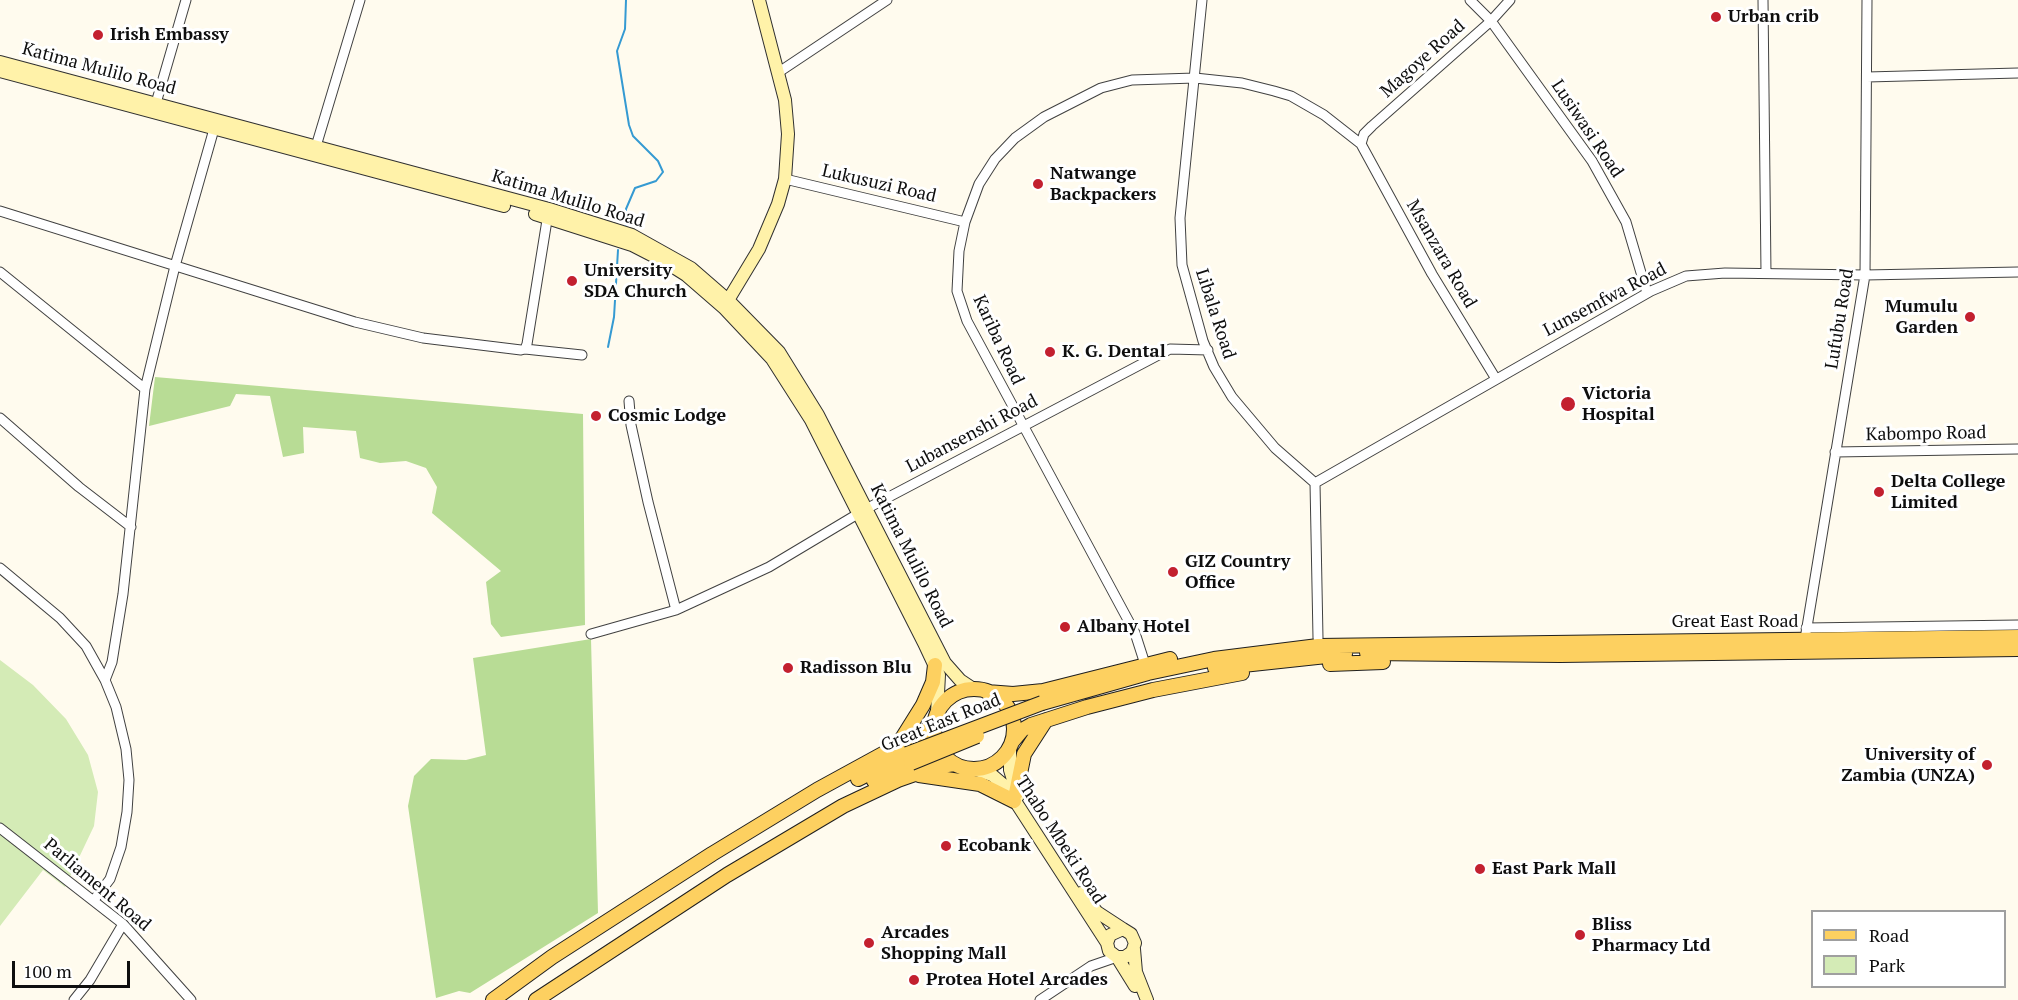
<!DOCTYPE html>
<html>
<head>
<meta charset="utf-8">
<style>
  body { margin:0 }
  #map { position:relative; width:2018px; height:1000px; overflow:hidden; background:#fffbee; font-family:"PT Serif",serif }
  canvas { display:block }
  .legend { position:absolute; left:1811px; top:910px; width:195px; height:78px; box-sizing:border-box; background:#fff; border:2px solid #9f9f9f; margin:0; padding:8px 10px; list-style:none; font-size:18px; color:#0e0e0e }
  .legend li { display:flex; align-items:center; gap:12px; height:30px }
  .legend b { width:30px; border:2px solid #9f9f9f }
  .scale { position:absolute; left:12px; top:961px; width:118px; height:27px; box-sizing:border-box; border:3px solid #0e0e0e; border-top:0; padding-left:8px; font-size:18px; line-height:21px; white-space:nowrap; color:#0e0e0e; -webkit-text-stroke:4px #fff; paint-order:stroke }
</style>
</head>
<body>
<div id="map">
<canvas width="2018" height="1000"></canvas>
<ul class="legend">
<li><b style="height:8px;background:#fdd060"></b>Road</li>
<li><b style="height:16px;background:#d4ebb6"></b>Park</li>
</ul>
<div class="scale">100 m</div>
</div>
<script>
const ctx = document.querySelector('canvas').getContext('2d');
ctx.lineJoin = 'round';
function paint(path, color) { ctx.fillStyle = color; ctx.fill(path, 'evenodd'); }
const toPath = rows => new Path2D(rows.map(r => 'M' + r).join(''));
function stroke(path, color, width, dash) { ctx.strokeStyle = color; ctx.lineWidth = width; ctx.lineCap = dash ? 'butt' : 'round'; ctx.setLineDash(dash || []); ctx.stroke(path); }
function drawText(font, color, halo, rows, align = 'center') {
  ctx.font = font + ' "PT Serif",serif'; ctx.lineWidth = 6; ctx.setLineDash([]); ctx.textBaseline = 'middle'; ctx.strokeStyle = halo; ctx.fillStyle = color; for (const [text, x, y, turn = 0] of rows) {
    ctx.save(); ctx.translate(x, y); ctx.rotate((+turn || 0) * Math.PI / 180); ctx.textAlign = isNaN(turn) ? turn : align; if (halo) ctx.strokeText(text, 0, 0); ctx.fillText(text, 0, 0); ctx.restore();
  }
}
const green = toPath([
  [0,660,33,685,66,719,88,755,98,792,94,826,65,887,43,870,0,926]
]);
const forest = toPath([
  [155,377,583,414,585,625,501,637,491,624,486,582,501,571,432,513,437,487,426,468,406,461,380,463,360,458,356,431,303,427,304,453,283,457,270,396,236,394,230,406,149,426],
  [591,639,598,913,470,993,459,991,436,998,408,806,414,776,431,759,466,760,486,755,473,658]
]);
const stream = toPath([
  [626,225,626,209,635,188,656,181,663,172,658,161,633,136,629,125,617,51,625,29,626,0],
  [608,347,614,317,618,250]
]);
const street = toPath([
  [1202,0,1180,218,1182,265,1203,341,1214,367,1232,397,1275,448,1315,483,1318,638],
  [1470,0,1491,21,1592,161,1626,222,1647,293],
  [1763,0,1766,273],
  [779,72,887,0],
  [1867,77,2018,73],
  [154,110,186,0],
  [1361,144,1432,274,1496,379],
  [1361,144,1364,134,1372,126,1491,21,1510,0],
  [314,153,360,0],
  [785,179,965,222],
  [0,211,355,322,423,338,521,350,525,349,527,344,548,214],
  [0,272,145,389],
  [525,349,582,355],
  [629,401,631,425,648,502,676,610],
  [0,418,79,487,131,527],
  [1835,452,2018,449],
  [1315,483,1651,291,1686,276,1725,273,1865,275,2018,272],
  [0,568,60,618,86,646,105,680,116,707,126,749,129,780,127,812,121,847,110,879,94,900],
  [1806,628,2018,625],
  [591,634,676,610,769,567,866,509,1170,349,1208,350],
  [1805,639,1865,275,1867,0],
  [1145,664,1135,633,967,321,957,291,959,251,965,222,979,184,995,159,1015,138,1044,117,1101,88,1132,80,1195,78,1242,83,1274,91,1291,96,1324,115,1361,144],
  [105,680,112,662,123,594,145,389,175,266,216,122],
  [0,828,123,924,191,1000],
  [74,1000,90,980,123,924],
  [1040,1000,1091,966,1117,957]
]);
const secondary = toPath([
  [0,62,549,209,632,235,691,268,729,301,779,352,818,415,945,663,960,680,975,690],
  [0,71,504,206],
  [535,214,632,245,667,263,686,275,724,308,772,359,811,420,924,643,939,675,937,713],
  [724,307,759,249,778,204,785,179,788,134,785,100,759,0],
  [1010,748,1010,770,1018,796],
  [973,769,992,775,1006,787,1107,943,1109,951,1117,957,1125,957,1132,952,1135,943,1131,934,1123,929,1110,935,1107,943],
  [1081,893,1097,912,1123,929],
  [1134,949,1136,972,1147,1000],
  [1117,957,1135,986]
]);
const primary = toPath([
  [1367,653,1560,655,2018,649],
  [1330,664,1383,662],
  [1215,668,1345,654],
  '934 729a40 40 0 1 1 80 0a40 40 0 1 1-80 0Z',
  [987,692,1013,694,1043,691,1170,659],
  [1042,703,1148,673,1214,659,1318,646,2018,637],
  [1012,742,1022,730,1031,725,1087,707,1153,690,1242,673],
  [898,745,923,705,933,682,935,665],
  [919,775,980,784,1014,801],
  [858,779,907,754],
  [874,781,911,763],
  [1016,793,1024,754,1046,720],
  [493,1000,552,957,712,854,817,790,934,726],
  [536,1000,727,875,843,806,898,780,935,767,954,764]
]);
const primaryBridge = toPath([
  [907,754,1042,703],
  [911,763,977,736]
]);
const markers = [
  [1716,17,6,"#c3202f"],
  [98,35,6,"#c3202f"],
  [1038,184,6,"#c3202f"],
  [572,281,6,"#c3202f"],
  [1970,317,6,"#c3202f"],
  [1050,352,6,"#c3202f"],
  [1568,404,8,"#c3202f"],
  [596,416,6,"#c3202f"],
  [1879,492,6,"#c3202f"],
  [1173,572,6,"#c3202f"],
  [1065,627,6,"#c3202f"],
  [788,668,6,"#c3202f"],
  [1987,765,6,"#c3202f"],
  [946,846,6,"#c3202f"],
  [1480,869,6,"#c3202f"],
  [1580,935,6,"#c3202f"],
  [869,943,6,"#c3202f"],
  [914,980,6,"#c3202f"]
];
const poiNames = [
  ["Urban crib",1728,17],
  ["Irish Embassy",110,35],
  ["Natwange",1050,174],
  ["Backpackers",1050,195],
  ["University",584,271],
  ["SDA Church",584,292],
  ["Mumulu",1958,307,"right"],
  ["Garden",1958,328,"right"],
  ["K. G. Dental",1062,352],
  ["Victoria",1582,394],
  ["Hospital",1582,415],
  ["Cosmic Lodge",608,416],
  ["Delta College",1891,482],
  ["Limited",1891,503],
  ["GIZ Country",1185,562],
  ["Office",1185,583],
  ["Albany Hotel",1077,627],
  ["Radisson Blu",800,668],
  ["University of",1975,755,"right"],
  ["Zambia (UNZA)",1975,776,"right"],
  ["Ecobank",958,846],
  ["East Park Mall",1492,869],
  ["Bliss",1592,925],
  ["Pharmacy Ltd",1592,946],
  ["Arcades",881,933],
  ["Shopping Mall",881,954],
  ["Protea Hotel Arcades",926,980]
];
const streetNames = [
  ["Magoye Road",1423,59,-42],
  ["Katima Mulilo Road",99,69,15],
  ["Lusiwasi Road",1587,129,56],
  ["Lukusuzi Road",879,184,13],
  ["Katima Mulilo Road",568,199,17],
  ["Msanzara Road",1441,254,60],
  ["Lunsemfwa Road",1605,300,-28],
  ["Libala Road",1215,314,72],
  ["Lufubu Road",1840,319,-81],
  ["Kariba Road",998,340,65],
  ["Lubansenshi Road",972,434,-28],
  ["Kabompo Road",1926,434,-1],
  ["Katima Mulilo Road",911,556,63],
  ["Great East Road",1735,622],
  ["Great East Road",941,723,-22],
  ["Thabo Mbeki Road",1060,840,57],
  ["Parliament Road",97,885,40]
];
paint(green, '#d4ebb6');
paint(forest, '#b8dc95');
stroke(stream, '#359ad2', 2);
stroke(street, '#414141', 11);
stroke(secondary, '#303030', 14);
stroke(primary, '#1f1f1f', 16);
stroke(street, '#fff', 9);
stroke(secondary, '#fff2a9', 12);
stroke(primary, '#fdd060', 14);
stroke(primaryBridge, '#1f1f1f', 16, []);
stroke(primaryBridge, '#fdd060', 14);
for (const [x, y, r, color] of markers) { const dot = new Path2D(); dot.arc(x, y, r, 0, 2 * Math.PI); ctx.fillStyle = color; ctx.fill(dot); stroke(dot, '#fff', 2); }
drawText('bold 18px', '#0e0e0e', '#fff', poiNames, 'left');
drawText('18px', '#0e0e0e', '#fff', streetNames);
</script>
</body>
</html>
